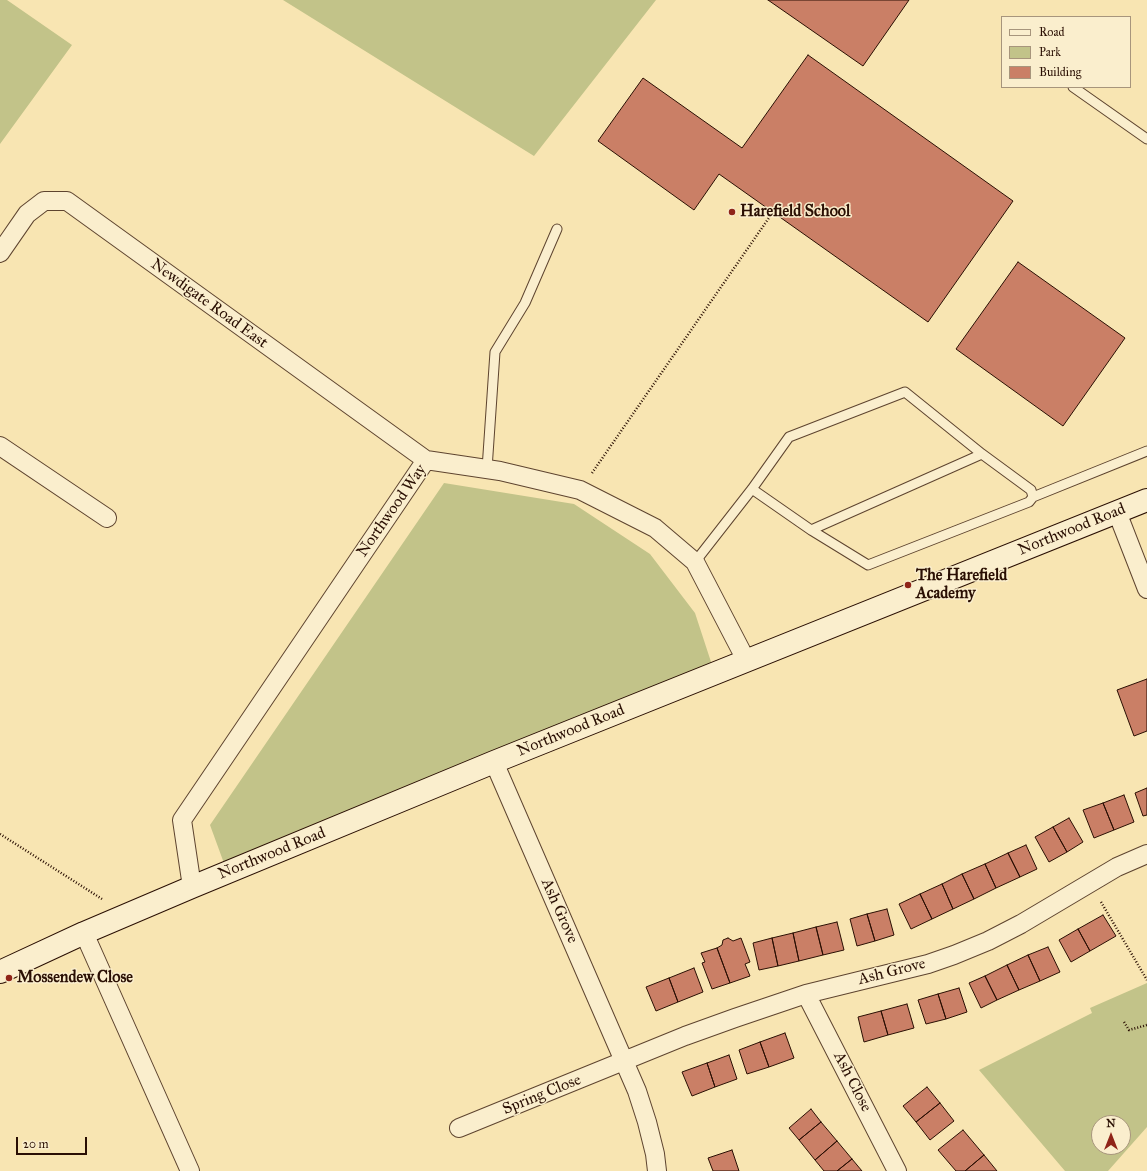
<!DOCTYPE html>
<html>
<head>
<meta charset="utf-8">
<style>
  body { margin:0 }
  #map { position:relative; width:1147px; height:1171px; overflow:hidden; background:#f8e5b2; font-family:"IM FELL Great Primer",serif }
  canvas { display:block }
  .legend { position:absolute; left:1001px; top:16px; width:130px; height:72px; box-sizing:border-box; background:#faeecd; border:1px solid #a7957c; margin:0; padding:5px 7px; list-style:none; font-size:12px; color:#2a0f03 }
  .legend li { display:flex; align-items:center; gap:8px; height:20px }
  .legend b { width:20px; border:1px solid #a7957c }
  .north { position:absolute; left:1091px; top:1115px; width:40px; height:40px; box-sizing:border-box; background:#faeecd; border:1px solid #a7957c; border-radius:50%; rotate:0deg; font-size:11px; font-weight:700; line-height:16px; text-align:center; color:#2a0f03 }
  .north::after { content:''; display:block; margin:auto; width:14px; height:18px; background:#8f2418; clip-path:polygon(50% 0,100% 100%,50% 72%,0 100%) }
  .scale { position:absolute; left:16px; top:1137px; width:71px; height:18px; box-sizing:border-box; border:2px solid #2a0f03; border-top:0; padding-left:5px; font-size:12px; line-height:14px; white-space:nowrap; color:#2a0f03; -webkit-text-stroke:3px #faeecd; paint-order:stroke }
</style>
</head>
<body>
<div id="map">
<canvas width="1147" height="1171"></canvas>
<ul class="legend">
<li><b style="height:5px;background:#faeecd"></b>Road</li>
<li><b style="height:11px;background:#c2c389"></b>Park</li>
<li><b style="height:11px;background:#ca7f66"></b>Building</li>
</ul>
<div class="north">N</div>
<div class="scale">20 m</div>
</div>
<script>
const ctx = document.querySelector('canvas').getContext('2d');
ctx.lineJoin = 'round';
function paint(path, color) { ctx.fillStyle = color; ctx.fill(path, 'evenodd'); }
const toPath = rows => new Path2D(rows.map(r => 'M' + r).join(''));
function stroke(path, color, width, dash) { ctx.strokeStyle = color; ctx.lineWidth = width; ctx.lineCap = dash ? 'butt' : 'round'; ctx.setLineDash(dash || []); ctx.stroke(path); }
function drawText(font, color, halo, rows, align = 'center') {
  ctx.font = font + ' "IM FELL Great Primer",serif'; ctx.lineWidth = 3; ctx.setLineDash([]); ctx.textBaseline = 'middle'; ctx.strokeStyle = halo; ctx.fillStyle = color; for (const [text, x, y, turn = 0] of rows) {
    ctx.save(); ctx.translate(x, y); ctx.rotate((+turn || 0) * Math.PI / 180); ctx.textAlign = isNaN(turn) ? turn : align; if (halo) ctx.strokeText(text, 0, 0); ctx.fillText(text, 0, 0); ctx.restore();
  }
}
const green = toPath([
  [0,0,7,0,72,45,0,144],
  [283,0,656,0,534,156],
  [444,483,574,504,650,554,695,613,713,668,225,866,210,825],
  [1147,983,1147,1127,1108,1171,1065,1171,979,1070,1092,1013,1090,1008],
  [1099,1123,1123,1123,1123,1147,1099,1147]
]);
const building = toPath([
  [768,0,909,0,863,66,768,0],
  [808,55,1013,201,928,322,719,174,694,210,598,141,643,78,742,148,808,55],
  [1018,262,1125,338,1063,426,956,349,1018,262],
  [1147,679,1147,731,1134,736,1117,690,1147,679],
  [1147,788,1147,815,1143,816,1135,793,1147,788],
  [1124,795,1134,822,1114,830,1103,803,1124,795],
  [1103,803,1114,830,1094,838,1083,810,1103,803],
  [1069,818,1083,842,1067,852,1053,827,1069,818],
  [1053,827,1067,852,1049,862,1035,837,1053,827],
  [1026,845,1037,869,1020,877,1008,853,1026,845],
  [1008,853,1020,877,996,888,985,864,1008,853],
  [985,864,996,888,974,899,962,874,985,864],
  [962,874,974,899,953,909,942,884,962,874],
  [942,884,953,909,932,919,920,894,942,884],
  [920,894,932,919,911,929,899,904,920,894],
  [887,909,894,935,875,941,867,914,887,909],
  [867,914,875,941,857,946,850,919,867,914],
  [1103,915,1116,936,1090,951,1078,929,1103,915],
  [837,922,844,950,823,955,816,927,837,922],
  [816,927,823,955,799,961,793,933,816,927],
  [1078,929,1090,951,1071,962,1059,940,1078,929],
  [793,933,799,961,778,966,772,938,793,933],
  [728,938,733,941,741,938,750,962,745,964,750,976,730,983,717,948,722,945,723,940,728,938],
  [772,938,778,966,759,970,753,943,772,938],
  [1048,947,1060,972,1040,981,1028,955,1048,947],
  [717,948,730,983,712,989,702,963,705,962,701,953,717,948],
  [1028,955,1040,981,1019,990,1007,965,1028,955],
  [1007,965,1019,990,997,1000,985,976,1007,965],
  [694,968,703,992,678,1002,669,978,694,968],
  [985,976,997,1000,981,1008,969,983,985,976],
  [669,978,678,1002,656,1011,646,987,669,978],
  [959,988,967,1012,946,1019,938,994,959,988],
  [938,994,946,1019,926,1024,918,1000,938,994],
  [907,1004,914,1028,888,1035,881,1011,907,1004],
  [881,1011,888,1035,864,1042,858,1017,881,1011],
  [785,1033,794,1058,769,1067,760,1042,785,1033],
  [760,1042,769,1067,747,1074,739,1050,760,1042],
  [729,1055,737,1079,715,1087,707,1063,729,1055],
  [707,1063,715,1087,692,1096,682,1072,707,1063],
  [927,1087,940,1103,916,1122,903,1106,927,1087],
  [940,1103,954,1121,930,1140,916,1122,940,1103],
  [811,1109,821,1122,799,1140,789,1128,811,1109],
  [821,1122,837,1141,815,1160,799,1140,821,1122],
  [963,1130,984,1155,965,1171,956,1171,938,1150,963,1130],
  [837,1141,852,1159,837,1171,824,1171,815,1160,837,1141],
  [732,1150,739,1171,713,1171,708,1158,732,1150],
  [984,1155,997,1171,965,1171,984,1155],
  [852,1159,862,1171,837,1171,852,1159]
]);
const path = toPath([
  [592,473,773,212],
  [0,834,102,899],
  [1101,902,1147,980],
  [1124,1022,1129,1030,1147,1025]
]);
const lane = toPath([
  [1073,87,1147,139],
  [487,469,495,352,525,303,557,229],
  [752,489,811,530,982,454],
  [811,530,868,565,1029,502,1033,497,1147,451],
  [695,562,752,489,789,437,905,392,982,454,1031,490,1033,497]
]);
const street = toPath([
  [0,253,27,214,44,201,67,201,426,460],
  [0,446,107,518],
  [1117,512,1147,589],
  [494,762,637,1091,647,1122,655,1154,657,1171],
  [192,887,182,820,426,460,500,471,580,490,655,528,695,562,746,660],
  [84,933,190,1171],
  [806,994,897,1171],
  [459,1128,685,1036,735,1018,806,994,928,964,954,955,988,941,1021,924,1117,867,1147,854]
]);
const secondary = toPath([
  [0,972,84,933,192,887,494,762,1147,500]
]);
const markers = [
  [732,212,4,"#8f2418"],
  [908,585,4,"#8f2418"],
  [9,978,4,"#8f2418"]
];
const poiNames = [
  ["Harefield School",740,212],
  ["The Harefield",916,576],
  ["Academy",916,594],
  ["Mossendew Close",17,978]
];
const streetNames = [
  ["Newdigate Road East",209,304,36],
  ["Northwood Way",392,511,-55],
  ["Northwood Road",1072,530,-22],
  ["Northwood Road",571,731,-22],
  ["Northwood Road",272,854,-22],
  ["Ash Grove",559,911,66],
  ["Ash Grove",892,972,-14],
  ["Ash Close",852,1082,63],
  ["Spring Close",542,1095,-22]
];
paint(green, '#c2c389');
paint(building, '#ca7f66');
stroke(building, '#2a0f03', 1);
stroke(lane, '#5e442f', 11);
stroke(street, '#5e442f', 20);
stroke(secondary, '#2a0f03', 24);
stroke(path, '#2a0f03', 2.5, [1, 2]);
stroke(lane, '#faeecd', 9);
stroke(street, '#faeecd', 18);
stroke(secondary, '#faeecd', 22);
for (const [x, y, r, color] of markers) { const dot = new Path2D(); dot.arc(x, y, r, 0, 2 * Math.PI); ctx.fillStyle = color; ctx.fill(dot); stroke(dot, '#faeecd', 1.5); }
drawText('bold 16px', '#2a0f03', '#faeecd', poiNames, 'left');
drawText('16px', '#2a0f03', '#faeecd', streetNames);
</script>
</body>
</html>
